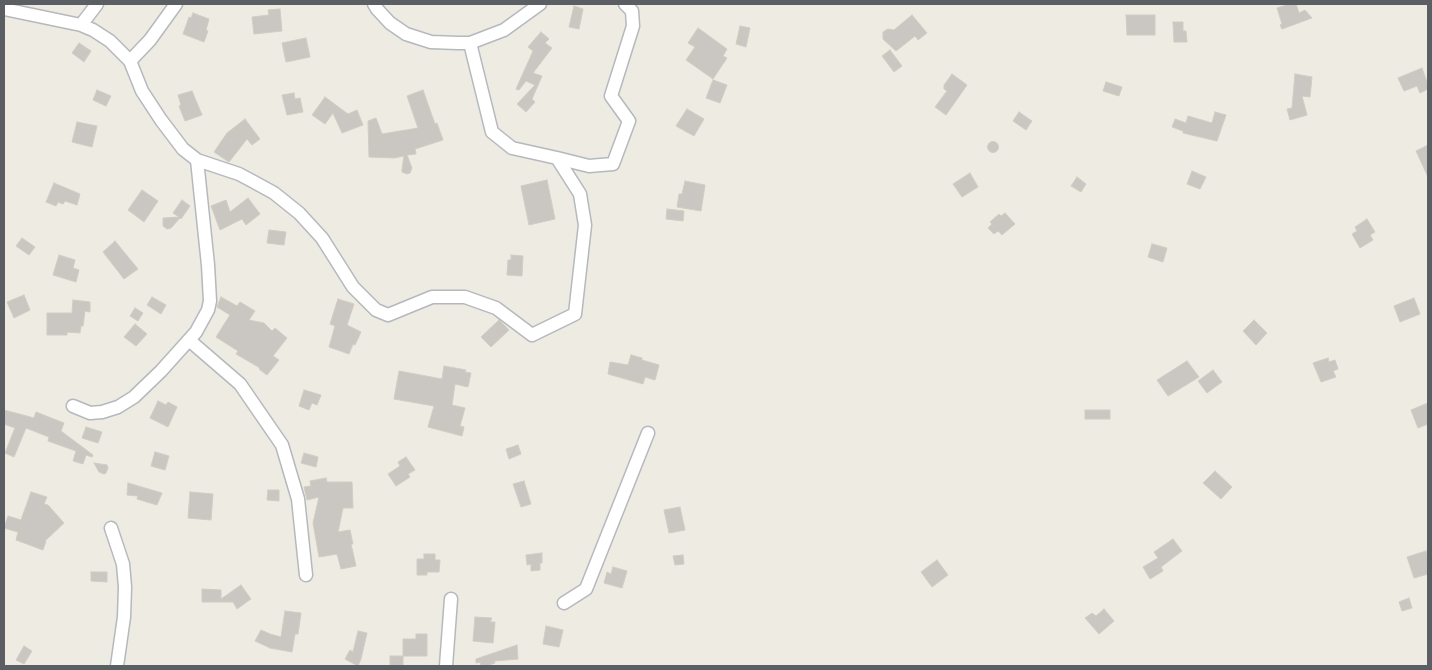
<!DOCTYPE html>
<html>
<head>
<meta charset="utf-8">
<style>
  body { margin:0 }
  #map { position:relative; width:1432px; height:670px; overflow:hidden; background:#edebe2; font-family:Inter,sans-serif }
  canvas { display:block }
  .frame { position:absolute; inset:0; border:5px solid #5b5f63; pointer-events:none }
</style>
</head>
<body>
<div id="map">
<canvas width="1432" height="670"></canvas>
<div class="frame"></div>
</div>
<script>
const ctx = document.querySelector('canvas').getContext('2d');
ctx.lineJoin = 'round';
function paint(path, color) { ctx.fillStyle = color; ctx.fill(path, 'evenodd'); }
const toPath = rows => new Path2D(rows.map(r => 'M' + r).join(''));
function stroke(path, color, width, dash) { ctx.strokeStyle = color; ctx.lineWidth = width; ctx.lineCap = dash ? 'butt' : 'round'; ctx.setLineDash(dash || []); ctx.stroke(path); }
const building = toPath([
  [1290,4,1296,4,1299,13,1305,10,1312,18,1282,29,1280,25,1282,24,1277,8,1290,4],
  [574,6,583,9,579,29,569,27,574,6],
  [280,9,282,31,254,34,252,17,269,15,268,10,280,9],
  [193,13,209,19,206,30,208,31,204,42,183,34,189,17,191,18,193,13],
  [912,15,927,33,918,40,915,36,896,51,883,39,883,32,888,29,894,30,912,15],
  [1126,15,1155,15,1155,35,1127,35,1126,15],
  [1173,22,1183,22,1183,31,1186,31,1187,42,1174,42,1173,22],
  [740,26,750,28,746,47,736,44,740,26],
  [698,28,727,49,723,56,727,58,713,79,686,60,695,47,688,43,698,28],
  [541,32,549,39,545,43,552,48,533,73,542,76,532,99,535,102,526,112,517,104,535,85,526,81,519,90,516,89,533,51,528,47,541,32],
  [306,38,310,57,286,62,282,43,306,38],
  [79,43,91,51,84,62,72,53,79,43],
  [890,50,902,66,894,72,882,56,890,50],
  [1422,68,1428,85,1428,89,1420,93,1417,86,1404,91,1398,78,1422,68],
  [952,74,967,85,946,115,935,107,947,91,944,89,944,85,952,74],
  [1295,74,1312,77,1310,97,1302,96,1307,115,1290,120,1287,109,1292,108,1295,74],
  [713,80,727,85,720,103,706,98,713,80],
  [1106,82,1122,87,1119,96,1103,91,1106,82],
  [97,90,111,96,106,106,93,100,97,90],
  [423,90,435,124,437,123,443,140,415,149,416,154,407,155,412,168,410,173,407,174,402,172,402,169,404,156,394,158,369,157,368,121,376,118,382,134,418,128,407,96,423,90],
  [192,91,202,115,185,121,179,106,181,105,178,95,192,91],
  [294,93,295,99,300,98,303,112,287,115,282,95,294,93],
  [325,97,348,114,357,110,363,125,342,133,333,113,325,124,312,115,325,97],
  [687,109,704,119,694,136,676,126,687,109],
  [1019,112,1032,121,1026,130,1013,121,1019,112],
  [1215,112,1226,115,1217,141,1183,133,1183,131,1172,127,1175,119,1186,123,1188,116,1212,123,1215,112],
  [245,119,260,139,252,145,247,139,229,162,214,152,227,133,245,119],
  [77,122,97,126,92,147,72,142,77,122],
  '987.5 147a5.5 5.5 0 1 1 11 0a5.5 5.5 0 1 1-11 0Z',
  [1428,145,1428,177,1416,151,1428,145],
  [1192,171,1206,177,1200,189,1187,184,1192,171],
  [970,173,978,187,962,197,953,184,970,173],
  [1077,177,1086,184,1081,192,1071,186,1077,177],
  [547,180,555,219,529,225,521,186,547,180],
  [685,181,705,185,701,211,677,207,679,194,682,194,685,181],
  [54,183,80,194,77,205,65,201,63,204,58,202,56,206,46,202,54,183],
  [142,190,158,201,144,222,128,210,142,190],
  [248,198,260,214,246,225,242,219,220,230,211,206,226,200,230,212,248,198],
  [182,200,190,206,181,219,180,218,171,228,167,229,163,226,163,218,179,217,173,213,182,200],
  [667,209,684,211,683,221,666,219,667,209],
  [1005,213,1015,224,1002,235,998,231,994,234,988,228,992,224,990,222,999,214,1001,216,1005,213],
  [1367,219,1375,232,1370,235,1373,240,1360,248,1352,234,1357,231,1355,227,1367,219],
  [269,230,286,232,284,245,267,243,269,230],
  [22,238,35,247,29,255,16,246,22,238],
  [115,241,138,269,124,279,103,252,115,241],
  [1152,244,1167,248,1163,262,1148,257,1152,244],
  [59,255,75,260,73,268,79,270,76,282,53,275,59,255],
  [511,255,523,256,522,276,507,275,508,260,511,260,511,255],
  [24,295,30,310,14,318,7,302,24,295],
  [152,297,166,305,161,314,147,305,152,297],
  [221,297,237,306,240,302,255,311,249,320,264,323,272,331,275,328,287,338,273,356,279,360,267,375,259,369,260,368,236,354,238,351,216,337,230,315,217,307,221,297],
  [1414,298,1420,314,1400,322,1394,306,1414,298],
  [338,299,354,304,347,325,361,332,355,345,353,344,349,354,329,347,335,326,330,324,338,299],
  [73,300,90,302,90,312,85,311,83,326,81,326,80,333,67,332,67,335,47,335,47,313,72,313,73,300],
  [135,308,143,313,138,321,130,316,135,308],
  [499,320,509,330,491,347,481,337,499,320],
  [1254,320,1267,333,1256,345,1243,331,1254,320],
  [135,324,147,334,136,346,124,337,135,324],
  [631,355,642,358,642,360,659,365,655,380,645,377,643,384,608,374,610,362,628,365,631,355],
  [1328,358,1329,362,1335,360,1338,369,1333,371,1336,377,1321,382,1313,363,1328,358],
  [1187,361,1199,377,1168,396,1157,380,1187,361],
  [444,366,466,370,465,372,471,373,468,387,455,384,452,405,465,408,460,426,464,427,462,436,428,427,434,406,394,399,399,371,442,379,444,366],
  [1213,370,1222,382,1207,393,1198,381,1213,370],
  [304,390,321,395,317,405,312,403,309,410,299,406,304,390],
  [158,401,166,405,168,402,177,407,168,427,150,418,158,401],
  [1428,403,1428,424,1418,428,1411,410,1428,403],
  [4,410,34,418,36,412,64,423,61,431,93,455,92,457,86,455,83,464,73,461,76,451,48,441,49,437,26,428,14,457,5,453,15,428,4,424,4,410],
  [1085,410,1110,410,1110,419,1085,419,1085,410],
  [86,427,102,432,98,443,82,438,86,427],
  [518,445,521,454,509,459,506,449,518,445],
  [155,452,169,456,165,470,151,466,155,452],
  [304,453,318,457,316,467,301,463,304,453],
  [406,457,415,470,408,474,410,477,396,486,388,474,400,466,398,462,406,457],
  [94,463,107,465,108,468,106,473,104,474,99,472,94,463],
  [1215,471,1232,487,1221,499,1203,483,1215,471],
  [326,478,327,482,352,482,353,508,343,508,338,532,350,530,353,544,351,544,356,566,341,569,337,554,319,557,313,523,319,497,307,500,304,487,311,486,310,481,326,478],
  [524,481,531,504,521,507,513,484,524,481],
  [128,483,162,493,157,505,137,499,138,496,127,495,128,483],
  [268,490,279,490,279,501,267,500,268,490],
  [31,492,47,497,44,504,48,505,64,523,45,541,46,541,43,550,16,540,18,532,4,528,8,516,21,520,31,492],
  [190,492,213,494,211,520,188,518,190,492],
  [680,507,685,530,669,533,664,510,680,507],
  [1173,539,1182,551,1161,567,1163,571,1150,579,1143,567,1158,558,1154,552,1173,539],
  [1426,551,1428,558,1428,574,1414,578,1407,557,1426,551],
  [542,553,542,563,540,563,540,570,531,571,531,564,527,565,526,555,542,553],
  [424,554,435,554,435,560,440,560,439,572,427,572,427,575,417,575,417,559,424,559,424,554],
  [683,555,684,564,675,565,673,556,683,555],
  [937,560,948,575,932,587,921,572,937,560],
  [613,567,627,571,622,588,604,583,607,572,611,574,613,567],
  [91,572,107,572,107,582,91,581,91,572],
  [241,585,251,599,237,609,233,602,202,602,202,589,221,590,221,599,241,585],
  [1409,598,1412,608,1402,611,1399,602,1409,598],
  [1104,609,1114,621,1099,634,1085,618,1092,613,1096,616,1104,609],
  [285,611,301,613,298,634,295,634,292,652,270,648,255,641,261,630,270,634,281,637,285,611],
  [475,617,492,618,490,622,495,622,493,643,473,641,475,617],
  [546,626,563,630,559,647,543,644,546,626],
  [358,631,367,633,361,659,358,666,345,659,350,650,353,652,358,631],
  [416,634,427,634,427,656,403,656,403,639,416,639,416,634],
  [517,645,518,659,494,661,495,663,486,666,481,666,480,662,476,663,476,659,517,645],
  [24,646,32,651,24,664,16,660,24,646],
  [390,656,403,656,403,666,390,666,390,656]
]);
const street = toPath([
  [374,4,377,9,390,23,406,34,431,42,458,43,470,43,504,30,540,4],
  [4,9,81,25,93,30,110,41,130,61,142,91,161,120,183,149,197,160,239,174,254,182,274,193,299,213,322,238,353,287,376,310,388,315,432,297,465,297,496,308,532,335,575,314,585,225,580,194,557,158,512,148,492,132,470,43],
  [81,25,97,4],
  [130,61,150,40,176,4],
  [557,158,589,166,613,164,629,121,611,96,633,26,632,11,625,4],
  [189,340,240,384,282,445,298,499,306,575],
  [73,406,90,413,102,412,118,407,134,397,161,371,196,332,208,310,210,301,208,265,197,160],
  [111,528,123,564,125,587,124,617,117,666],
  [564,603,586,589,648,433],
  [446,666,451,599]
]);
paint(building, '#cac7c2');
stroke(building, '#d2ccc1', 1);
stroke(street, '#b5b9bd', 15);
stroke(street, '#fff', 12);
</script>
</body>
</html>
